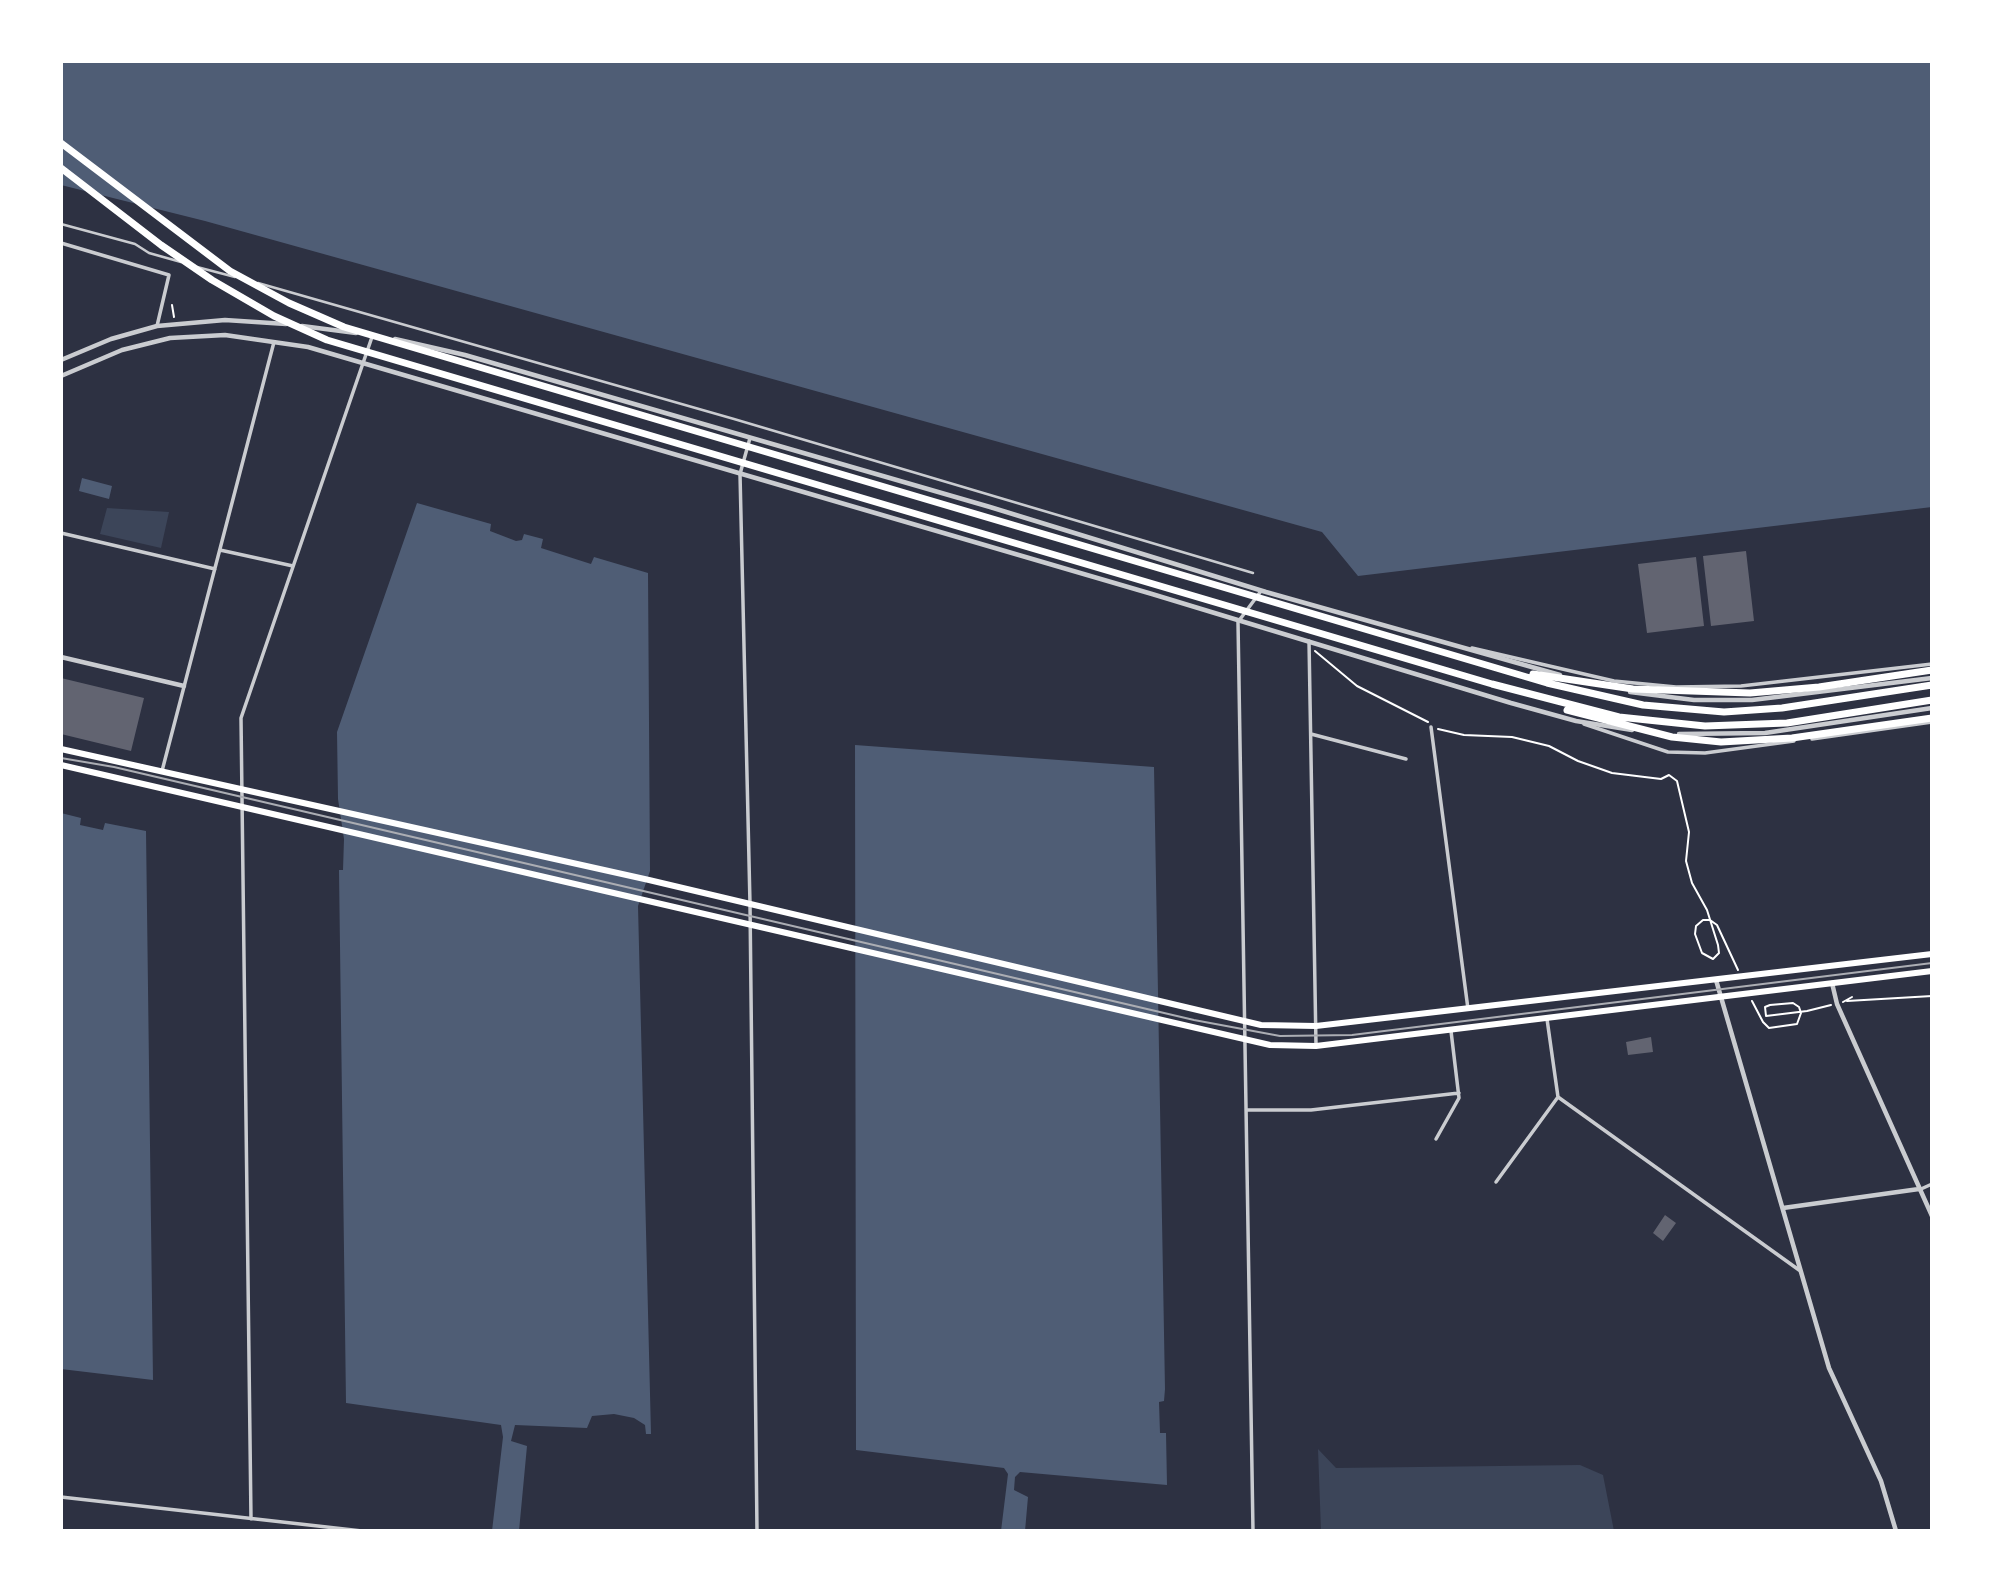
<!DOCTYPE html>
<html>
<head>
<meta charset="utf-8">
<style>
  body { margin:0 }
  #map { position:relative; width:1993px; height:1592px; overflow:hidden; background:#2d3142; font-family:"Fira Sans",sans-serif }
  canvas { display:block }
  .frame { position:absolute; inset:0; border:63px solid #fff; pointer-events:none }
</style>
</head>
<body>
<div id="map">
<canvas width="1993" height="1592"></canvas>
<div class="frame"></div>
</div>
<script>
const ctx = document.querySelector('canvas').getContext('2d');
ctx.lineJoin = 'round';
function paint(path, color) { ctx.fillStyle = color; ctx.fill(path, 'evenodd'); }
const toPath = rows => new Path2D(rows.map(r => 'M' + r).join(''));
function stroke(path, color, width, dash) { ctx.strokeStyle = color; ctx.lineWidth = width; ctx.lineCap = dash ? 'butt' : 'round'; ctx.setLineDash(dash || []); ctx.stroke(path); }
const green = toPath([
  [107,508,169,512,161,548,100,534],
  [1318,1449,1336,1468,1580,1465,1603,1475,1614,1531,1321,1531]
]);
const water = toPath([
  [61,61,1932,61,1932,507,1358,576,1322,532,205,221,61,185],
  [82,478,112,486,109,499,79,491],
  [417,503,491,524,490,531,516,541,522,540,524,534,543,539,541,548,591,564,594,557,648,573,650,871,638,906,651,1434,646,1434,645,1425,634,1418,614,1414,592,1416,587,1428,515,1425,511,1441,527,1446,519,1531,492,1531,503,1437,501,1425,346,1403,339,870,343,870,344,839,338,799,337,732],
  [855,745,1154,767,1165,1389,1164,1401,1159,1402,1160,1433,1166,1433,1167,1485,1020,1472,1015,1477,1014,1490,1028,1497,1025,1531,1001,1531,1008,1474,1004,1468,856,1450],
  [61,813,81,818,80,825,103,830,105,823,146,831,153,1380,61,1369]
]);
const building = toPath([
  [1746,551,1754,621,1711,626,1703,556],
  [1696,557,1704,626,1647,633,1638,564],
  [61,678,144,698,131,751,61,734],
  [1651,1037,1653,1052,1628,1055,1626,1042],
  [1665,1215,1676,1223,1663,1241,1653,1233]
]);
const path = toPath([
  [172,305,174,317],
  [1315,651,1357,686,1428,722],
  [1438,729,1464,735,1512,737,1549,746,1578,761,1612,773,1661,779,1669,775,1677,781,1689,832,1686,861,1692,883,1707,910,1718,945,1719,953,1713,959,1702,953,1695,934,1696,926,1703,920,1710,920,1717,925,1738,970],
  [1752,1001,1763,1022,1769,1028,1797,1024,1801,1013,1799,1007,1793,1003,1770,1005,1765,1007,1766,1016,1807,1011,1831,1005],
  [1847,1001,1932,996],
  [1843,1002,1852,997]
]);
const pedestrian = toPath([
  [61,224,135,244,149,253,181,262],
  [197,267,235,277],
  [258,283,734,419,1253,573]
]);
const minor = toPath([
  [61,243,169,275,157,326],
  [750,438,740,474,750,904,757,1531],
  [61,533,215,569],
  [220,550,293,566],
  [1309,641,1316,1045],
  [1472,648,1614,681,1676,687,1741,686,1932,664],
  [1584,724,1668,752,1705,753,1794,741],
  [1431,727,1468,1009],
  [1311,734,1406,759],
  [1812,739,1932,722],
  [162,771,274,342],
  [1547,1019,1558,1097,1799,1270],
  [1247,1110,1311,1110,1459,1093],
  [1436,1139,1459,1098,1451,1031],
  [1496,1182,1558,1097],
  [1921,1189,1932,1184],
  [61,1497,362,1531],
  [251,1519,241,718,372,337],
  [1253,1531,1238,622,1261,591]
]);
const tertiary = toPath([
  [302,326,356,333],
  [395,339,465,355,990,507,1266,592,1560,675],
  [61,360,111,339,157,326,225,320,286,324],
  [61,376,122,350,170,338,225,335,308,347,1152,594,1511,703,1576,721,1632,730],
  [61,657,184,686],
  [1630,692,1694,700,1752,700,1932,678],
  [1679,734,1765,733,1932,708],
  [1716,980,1829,1368,1881,1481,1896,1531],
  [1832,983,1837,1004,1932,1216],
  [1783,1208,1919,1189]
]);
const primary = toPath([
  [61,749,649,880,1261,1025,1316,1026,1932,954],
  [61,765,1270,1045,1316,1046,1932,971]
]);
const motorway = toPath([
  [61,143,230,271,289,303,344,327,1547,683,1643,705,1724,712,1782,708,1932,685],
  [61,168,161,245,212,280,274,316,327,340,1492,684,1619,717,1705,726,1787,723,1932,700],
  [1533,674,1633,689,1750,693,1819,687,1932,670],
  [1567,710,1672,737,1721,742,1792,738,1932,718]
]);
const tram = toPath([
  [61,758,114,767,1194,1020,1280,1036,1352,1035,1932,963]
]);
paint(green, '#3c4559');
paint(water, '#4f5d75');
paint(building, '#626471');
stroke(path, '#fff', 2);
stroke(pedestrian, '#caccd0', 2.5);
stroke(minor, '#caccd0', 3.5);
stroke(tertiary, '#caccd0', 4.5);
stroke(primary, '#fff', 6);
stroke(motorway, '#fff', 7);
stroke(tram, '#abadb3', 2);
</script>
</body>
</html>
